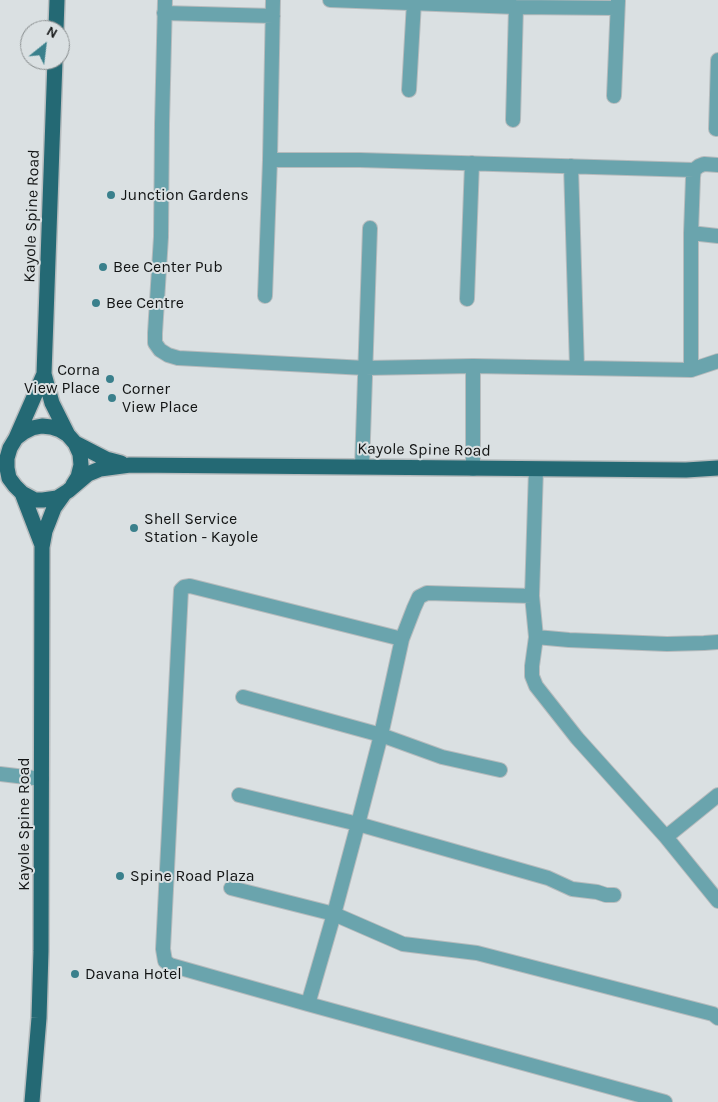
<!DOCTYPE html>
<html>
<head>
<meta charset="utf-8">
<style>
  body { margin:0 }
  #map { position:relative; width:718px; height:1102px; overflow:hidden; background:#dae0e2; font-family:Karla,sans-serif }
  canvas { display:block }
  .north { position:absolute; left:20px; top:20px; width:50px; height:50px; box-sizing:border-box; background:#dae0e2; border:1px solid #8a8f90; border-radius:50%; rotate:29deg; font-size:14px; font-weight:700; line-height:20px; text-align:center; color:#131515 }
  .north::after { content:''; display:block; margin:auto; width:18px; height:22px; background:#3a808c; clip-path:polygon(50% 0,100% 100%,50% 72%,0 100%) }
</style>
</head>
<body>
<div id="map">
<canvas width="718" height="1102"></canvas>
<div class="north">N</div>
</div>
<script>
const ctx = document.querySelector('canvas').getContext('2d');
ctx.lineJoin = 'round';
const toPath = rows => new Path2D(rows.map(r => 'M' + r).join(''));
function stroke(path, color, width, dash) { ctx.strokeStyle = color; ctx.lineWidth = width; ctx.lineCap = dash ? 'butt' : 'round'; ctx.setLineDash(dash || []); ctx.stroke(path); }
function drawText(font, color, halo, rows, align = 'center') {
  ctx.font = font + ' Karla,sans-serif'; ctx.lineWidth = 4; ctx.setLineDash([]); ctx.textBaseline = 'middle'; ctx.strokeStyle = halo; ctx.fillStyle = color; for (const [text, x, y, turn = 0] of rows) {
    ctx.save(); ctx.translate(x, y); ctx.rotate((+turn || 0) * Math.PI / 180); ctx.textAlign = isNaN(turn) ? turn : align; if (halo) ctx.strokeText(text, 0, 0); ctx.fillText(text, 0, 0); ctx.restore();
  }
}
const minor = toPath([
  [165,0,162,124,161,237,155,333,155,343,160,350,168,355,178,358,365,368,473,366,691,370,718,361],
  [330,0,516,7,617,8],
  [164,13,273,16],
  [409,90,414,2],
  [614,96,618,1],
  [513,120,516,7],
  [716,129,718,60],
  [270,160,360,160,694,170],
  [571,166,577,368],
  [691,233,718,236],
  [265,296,270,160,273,0],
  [467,299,472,163],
  [691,370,691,233,693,177,694,170,699,166,704,164,718,165],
  [362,467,370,228],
  [473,469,473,366],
  [536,469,532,596,536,637,532,666,532,676,536,686,577,738,666,837,718,901],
  [536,637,569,640,667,644,704,643,718,642],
  [402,639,190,586,184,587,181,590,163,949,165,961,170,965,308,1004,665,1102],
  [243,697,381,735,442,757,500,770],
  [0,774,42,779],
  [239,795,358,824,548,878,572,889,597,892,606,895,614,895],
  [666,837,718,795],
  [231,888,334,914,403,944,477,953,713,1014,718,1018],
  [308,1004,334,914,358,824,381,735,402,639,414,608,419,597,427,593,532,596]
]);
const major = toPath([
  [56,30,57,0],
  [55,60,44,374,52,403,68,435,75,443,80,454,81,465,78,477,73,485],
  [44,374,16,438,10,448,7,458,7,468,9,478,15,486,22,493,35,500,43,500,57,498,68,491,88,474,100,469,130,465,686,470,718,468],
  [16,438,24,432,32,428,42,426,51,427,60,430,68,435],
  [75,443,106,459,121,463],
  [22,493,42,545],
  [32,1102,39,1018,41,951,42,547,45,531,49,521,54,508,64,494]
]);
const markers = [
  [111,195,5,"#3a808c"],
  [103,267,5,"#3a808c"],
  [96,303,5,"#3a808c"],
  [110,379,5,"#3a808c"],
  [112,398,5,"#3a808c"],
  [134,528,5,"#3a808c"],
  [120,876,5,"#3a808c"],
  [75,974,5,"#3a808c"]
];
const poiNames = [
  ["Junction Gardens",121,195],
  ["Bee Center Pub",113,267],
  ["Bee Centre",106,303],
  ["Corna",100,370,"right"],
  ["View Place",100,388,"right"],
  ["Corner",122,389],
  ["View Place",122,407],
  ["Shell Service",144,519],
  ["Station - Kayole",144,537],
  ["Spine Road Plaza",130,876],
  ["Davana Hotel",85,974]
];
const streetNames = [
  ["Kayole Spine Road",32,216,-88],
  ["Kayole Spine Road",424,450,1],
  ["Kayole Spine Road",24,824,-90]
];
stroke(minor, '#b6bbbd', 16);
stroke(major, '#b6bbbd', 18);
stroke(minor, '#6aa4ad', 14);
stroke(major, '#246974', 15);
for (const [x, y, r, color] of markers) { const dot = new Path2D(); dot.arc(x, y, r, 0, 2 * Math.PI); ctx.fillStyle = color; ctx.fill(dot); stroke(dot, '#dae0e2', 2); }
drawText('16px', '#131515', '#dae0e2', poiNames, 'left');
drawText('16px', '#131515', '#dae0e2', streetNames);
</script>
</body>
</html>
